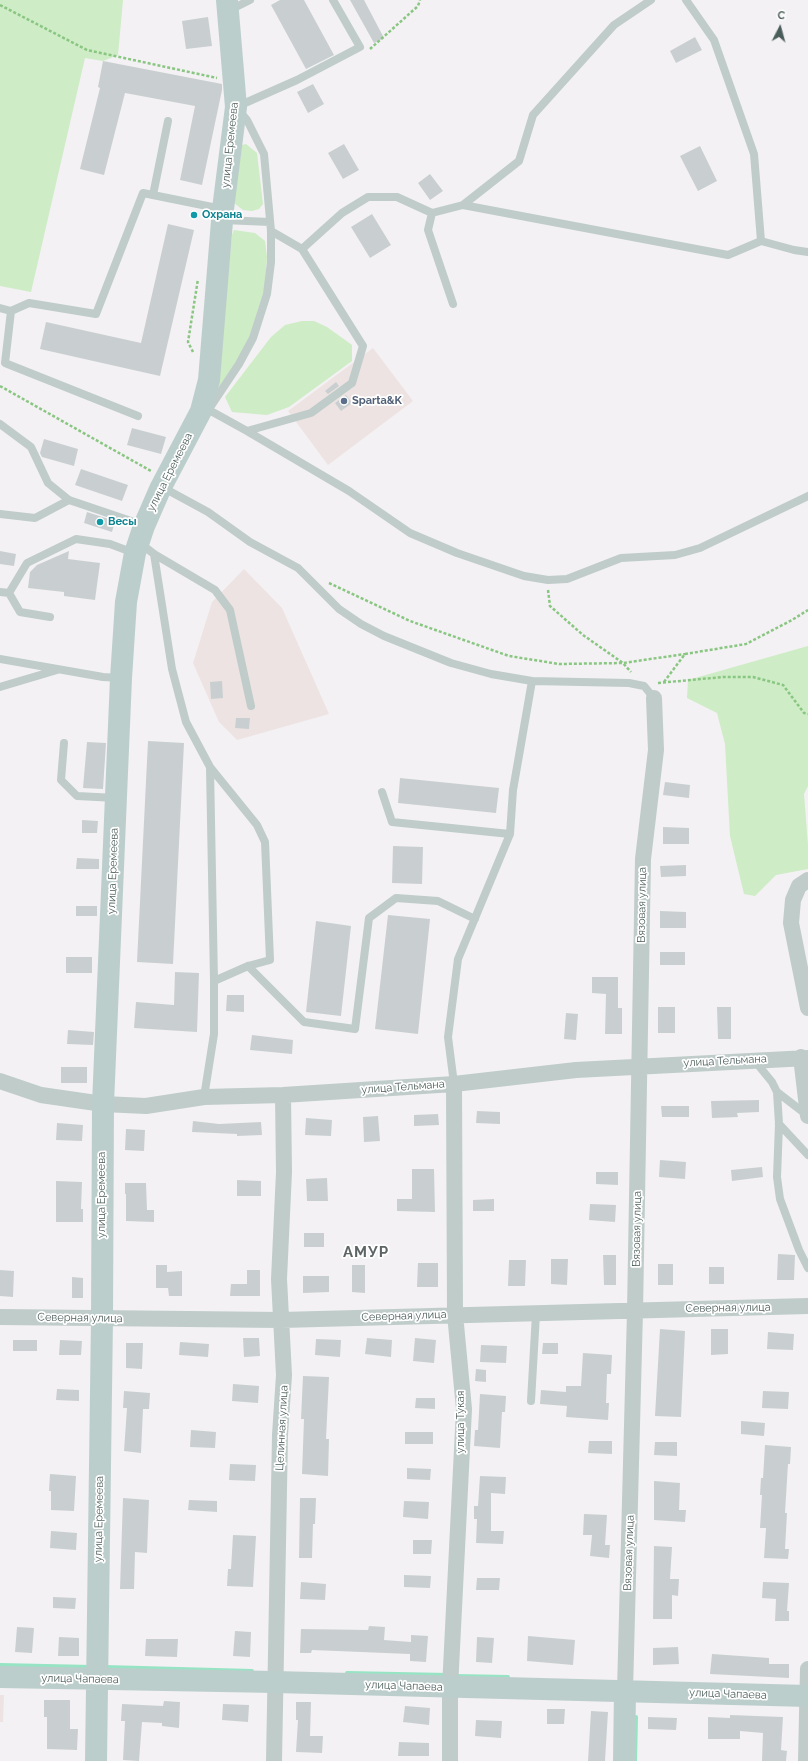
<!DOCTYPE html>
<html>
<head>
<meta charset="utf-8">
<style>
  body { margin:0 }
  #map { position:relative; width:808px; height:1761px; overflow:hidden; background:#f3f1f3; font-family:Raleway,sans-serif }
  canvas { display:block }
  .north { position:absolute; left:760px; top:8px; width:40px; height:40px; -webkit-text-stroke:3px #fff; paint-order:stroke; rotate:6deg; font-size:11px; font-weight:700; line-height:16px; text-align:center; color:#4b5d5a }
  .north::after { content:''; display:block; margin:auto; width:14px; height:18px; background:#4b5d5a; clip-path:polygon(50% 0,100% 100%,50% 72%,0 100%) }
</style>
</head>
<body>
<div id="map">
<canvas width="808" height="1761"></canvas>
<div class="north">С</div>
</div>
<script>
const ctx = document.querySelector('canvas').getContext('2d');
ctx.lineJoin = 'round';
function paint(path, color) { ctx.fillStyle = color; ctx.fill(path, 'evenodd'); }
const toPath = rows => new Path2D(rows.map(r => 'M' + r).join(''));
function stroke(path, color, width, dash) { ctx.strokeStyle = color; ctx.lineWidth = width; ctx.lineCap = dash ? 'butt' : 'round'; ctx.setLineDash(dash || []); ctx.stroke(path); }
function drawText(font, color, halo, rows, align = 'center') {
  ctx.font = font + ' Raleway,sans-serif'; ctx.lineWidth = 3.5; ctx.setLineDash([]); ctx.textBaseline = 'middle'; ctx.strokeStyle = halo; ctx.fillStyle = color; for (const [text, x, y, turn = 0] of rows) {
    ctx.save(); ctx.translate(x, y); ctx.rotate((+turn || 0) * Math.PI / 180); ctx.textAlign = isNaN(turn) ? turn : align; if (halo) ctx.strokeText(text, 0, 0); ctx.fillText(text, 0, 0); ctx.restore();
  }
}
const commercial = toPath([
  [373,348,413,401,328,465,288,411],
  [244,569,282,608,329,714,237,740,219,722,193,663,212,602],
  [0,1695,4,1695,3,1722,0,1722]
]);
const green = toPath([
  [0,0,123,0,118,55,103,61,85,58,31,292,0,286],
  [246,144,257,153,263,204,259,209,252,211,243,210,234,203,242,145],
  [234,230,255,233,265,241,267,257,265,287,249,339,234,366,219,390,217,388,232,235],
  [302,321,314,321,327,327,352,345,352,361,289,407,267,415,232,412,225,397,271,337,285,325],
  [808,646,808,786,804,794,808,845,808,869,776,875,755,896,744,894,730,836,725,744,717,713,687,698,688,680]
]);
const stream = toPath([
  [0,1665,92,1667],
  [105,1667,252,1671],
  [347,1673,448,1675],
  [455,1676,508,1677],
  [635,1761,636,1717]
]);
const building = toPath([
  [280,0,304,0,334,55,306,69,271,5],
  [350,0,364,0,384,38,374,43],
  [208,17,212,46,186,49,182,21],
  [695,37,702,50,676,63,670,51],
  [103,61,222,84,222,90,202,185,180,180,195,106,125,93,104,175,80,169,100,88,98,87],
  [313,84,324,104,308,113,297,92],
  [344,144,359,170,343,179,328,153],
  [700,146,717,181,698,191,680,156],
  [430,174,443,191,430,200,418,183],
  [372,214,391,245,370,258,351,227],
  [168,224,194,230,160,376,40,349,46,322,141,343],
  [336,382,339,386,328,394,325,391],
  [346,395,352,403,341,411,335,403],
  [132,428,166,437,161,454,127,445],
  [44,439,78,449,74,466,42,457,40,453],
  [81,469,128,485,122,501,75,485],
  [87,512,115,521,112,532,84,523],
  [0,551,16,554,14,566,0,564],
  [69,551,68,559,100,563,95,600,64,596,64,592,28,588,30,572,37,565],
  [222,681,223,698,211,699,210,682],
  [236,718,250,718,249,729,235,728],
  [148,741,184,743,173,964,137,962],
  [87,742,106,743,103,789,83,788],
  [400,778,499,788,496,813,398,803],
  [665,782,690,785,689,798,663,795],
  [82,820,98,821,97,833,82,833],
  [663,827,689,828,689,844,663,844],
  [393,846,423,847,422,884,392,883],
  [77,858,99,859,99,869,76,869],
  [686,865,686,876,661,877,660,866],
  [76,906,97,906,97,916,76,916],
  [660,911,686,912,686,928,660,928],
  [388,915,430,919,418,1034,375,1029],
  [316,921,351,926,341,1016,306,1012],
  [660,952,685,952,685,965,660,965],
  [66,957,92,957,92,973,66,973],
  [175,972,199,973,197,1032,134,1028,136,1002,174,1005],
  [592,977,618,977,618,1008,622,1008,622,1034,605,1034,606,994,592,993],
  [227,995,244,995,244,1012,226,1011],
  [658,1007,675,1007,675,1033,658,1033],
  [717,1007,731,1007,731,1039,718,1039],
  [566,1013,578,1014,576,1040,564,1039],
  [68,1030,94,1032,93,1045,67,1044],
  [252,1035,293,1040,292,1054,250,1050],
  [61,1067,87,1067,87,1083,61,1083],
  [759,1100,759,1112,737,1113,738,1117,712,1118,711,1101],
  [661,1106,689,1106,689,1117,662,1117],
  [477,1111,500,1112,500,1124,476,1123],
  [438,1114,439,1125,414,1126,414,1115],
  [378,1116,380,1141,364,1142,363,1117],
  [306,1118,332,1120,331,1136,305,1135],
  [193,1121,219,1124,261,1122,262,1135,237,1136,237,1134,192,1132],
  [57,1123,83,1125,82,1141,56,1140],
  [126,1129,145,1130,144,1151,125,1150],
  [660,1160,686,1162,685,1179,659,1177],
  [762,1167,763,1177,732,1181,731,1170],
  [412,1169,434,1169,435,1212,397,1211,397,1199,412,1199],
  [596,1172,618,1172,618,1185,596,1184],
  [327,1178,328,1201,307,1201,306,1179],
  [237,1180,261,1181,261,1196,237,1196],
  [56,1181,82,1182,81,1209,83,1209,83,1222,56,1222],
  [125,1183,146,1183,147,1210,154,1210,154,1222,126,1221,126,1194,125,1194],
  [494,1199,494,1211,473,1211,473,1200],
  [590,1204,616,1205,615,1222,589,1220],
  [304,1233,324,1233,324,1247,304,1247],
  [778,1254,795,1255,794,1280,777,1280],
  [603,1255,616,1255,616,1285,604,1285],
  [551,1259,568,1259,567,1285,551,1284],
  [509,1260,526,1260,525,1286,508,1286],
  [418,1263,438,1263,438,1287,417,1287],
  [658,1264,673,1264,673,1285,658,1285],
  [156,1265,167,1265,167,1272,182,1271,182,1296,169,1296,168,1288,156,1288],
  [352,1265,365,1265,365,1293,352,1292],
  [709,1267,724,1267,724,1284,709,1284],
  [0,1270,14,1271,13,1297,0,1296],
  [247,1270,260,1270,260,1296,230,1296,231,1284,247,1284],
  [303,1276,329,1276,329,1292,303,1293],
  [72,1277,83,1278,83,1298,72,1298],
  [660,1329,685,1331,681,1417,655,1416],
  [711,1329,728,1329,728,1354,711,1355],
  [768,1332,794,1334,793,1350,767,1349],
  [243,1338,259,1338,260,1356,244,1357],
  [367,1338,392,1340,391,1357,365,1354],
  [415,1338,436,1340,434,1363,413,1361],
  [316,1339,341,1340,340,1357,315,1355],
  [13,1340,37,1340,37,1351,13,1351],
  [60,1340,82,1341,81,1355,59,1355],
  [180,1342,209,1344,208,1357,179,1355],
  [126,1343,143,1343,142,1369,126,1368],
  [543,1343,558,1343,558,1354,542,1354],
  [481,1345,507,1346,506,1363,480,1362],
  [583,1353,612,1355,611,1374,607,1374,606,1403,609,1403,608,1420,566,1417,567,1406,540,1404,541,1390,566,1392,566,1386,581,1386],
  [476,1369,486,1370,486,1382,475,1381],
  [303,1376,329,1377,326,1439,329,1439,328,1476,302,1474,304,1419,301,1419],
  [233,1384,259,1386,258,1403,232,1401],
  [57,1389,79,1390,79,1401,56,1400],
  [124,1391,150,1393,149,1409,143,1409,141,1453,124,1451,127,1408,123,1408],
  [763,1391,789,1392,788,1409,762,1408],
  [480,1394,506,1396,505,1412,502,1412,500,1448,474,1446,475,1430,478,1430],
  [416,1398,435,1398,435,1409,415,1408],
  [741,1421,765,1423,764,1436,741,1434],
  [191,1430,216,1432,215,1448,190,1447],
  [405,1432,433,1432,433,1444,405,1444],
  [589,1441,612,1441,612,1454,588,1453],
  [655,1442,677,1442,677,1456,654,1455],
  [765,1445,791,1447,790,1464,788,1464,785,1513,787,1513,785,1549,789,1549,788,1559,764,1558,766,1528,760,1528,762,1495,760,1495,761,1478,763,1478],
  [230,1464,256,1465,255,1481,229,1480],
  [407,1468,431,1469,430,1480,407,1479],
  [50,1474,76,1476,74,1511,51,1510,51,1491,49,1491],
  [480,1476,506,1477,505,1494,491,1493,491,1531,504,1531,503,1544,476,1543,477,1519,474,1519,474,1506,478,1506],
  [654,1481,680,1483,679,1510,686,1510,685,1522,654,1520],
  [123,1498,149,1500,147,1553,135,1552,134,1589,120,1589],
  [300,1498,316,1498,315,1524,313,1524,312,1558,299,1558],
  [189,1500,217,1501,217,1512,188,1510],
  [404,1501,429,1502,428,1519,403,1517],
  [584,1514,607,1515,605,1545,610,1545,609,1558,590,1556,592,1535,583,1535],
  [51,1531,77,1533,76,1550,50,1548],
  [233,1535,256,1536,253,1587,227,1586,228,1569,231,1569],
  [413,1540,432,1540,431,1554,413,1554],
  [654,1546,672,1547,670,1579,679,1579,678,1596,672,1595,672,1619,653,1619],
  [404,1575,431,1576,430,1588,404,1587],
  [477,1578,500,1578,499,1590,476,1590],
  [301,1582,326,1584,325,1600,300,1599],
  [763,1582,789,1583,787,1611,789,1611,789,1621,775,1621,776,1599,762,1598],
  [53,1597,76,1598,75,1609,53,1608],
  [369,1626,385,1627,384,1640,411,1642,411,1635,428,1636,426,1662,410,1661,410,1654,312,1650,311,1653,300,1653,301,1629,368,1630],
  [17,1627,34,1628,32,1653,15,1652],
  [235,1631,251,1632,250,1657,233,1656],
  [528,1636,575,1640,573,1665,527,1661],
  [59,1637,79,1638,79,1656,58,1656],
  [477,1637,494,1638,492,1663,476,1662],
  [146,1639,178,1639,177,1657,145,1656],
  [678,1647,679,1664,653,1665,653,1648],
  [712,1654,769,1658,769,1664,789,1664,789,1678,710,1674],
  [44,1700,70,1700,70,1729,78,1729,77,1750,47,1749,47,1717,44,1717],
  [164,1701,180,1702,179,1728,162,1726,162,1723,142,1722,139,1761,123,1760,125,1721,121,1721,122,1704,163,1706],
  [296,1702,311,1702,310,1736,323,1736,322,1753,296,1752,298,1720,296,1720],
  [223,1704,249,1705,248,1722,222,1720],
  [405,1706,430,1708,429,1725,403,1722],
  [547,1709,565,1709,564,1724,547,1724],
  [591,1711,608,1712,605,1761,588,1761],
  [730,1715,783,1717,781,1750,787,1751,786,1761,762,1761,763,1733,740,1731,740,1739,708,1739,708,1717,730,1718],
  [648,1717,677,1718,676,1730,648,1729],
  [476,1720,502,1721,501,1738,475,1736],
  [399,1742,429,1743,429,1756,398,1756]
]);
const path = toPath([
  [0,5,87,50,217,78],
  [370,49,418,6,420,0],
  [193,352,188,342,198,279],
  [0,386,151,471],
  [329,583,410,621,509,656,559,664,623,663,685,654],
  [548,590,550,606,583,635,623,663,631,672],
  [664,682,685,654,746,644,792,620,808,610],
  [658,683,723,677,753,677,783,685,804,713,808,714]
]);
const lane = toPath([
  [230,10,250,0],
  [153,195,168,121],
  [463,205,728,255,761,241,754,154,714,40,686,0],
  [432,213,428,230,453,304],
  [223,220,270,222],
  [761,241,794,250,808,252],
  [302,249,342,213,368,197,397,197,432,213,463,205,519,161,533,115,614,25,651,0],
  [0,308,11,311,29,303,96,314,143,193,222,209],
  [11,311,5,363,138,416],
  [209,409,239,364,253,338,267,294,271,262,271,231,264,154,247,120,236,107,297,80,360,47,333,0],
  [209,410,247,431,311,413,352,383,363,346,302,249,271,231],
  [0,424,31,447,48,483,69,500,143,525],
  [247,431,349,491,410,533,457,553,524,576,548,580,567,579,621,558,675,555,700,548,808,496],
  [162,487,208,512,250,542,298,568,339,609,361,624,384,636,451,663,491,674,532,681,629,683,644,686,654,698],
  [0,514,35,518,69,500],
  [140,543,154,554,215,590,230,610,251,706],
  [154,554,172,669,186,722,210,767,214,981,214,1034,204,1097],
  [0,592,9,593,27,563,76,539,110,544,134,553],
  [9,593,20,612,50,617],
  [0,659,103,677,120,678],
  [0,687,57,670],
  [64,743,61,780,77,796,116,798],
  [210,767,257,825,265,842,270,960,248,966,214,981],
  [382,792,392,822,510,834],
  [248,966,304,1022,355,1029,369,918,396,898,438,901,475,919],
  [754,1060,772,1082,777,1092,779,1124,777,1177,780,1199,799,1250,808,1268],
  [454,1084,448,1037,458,959,510,834,513,790,532,681],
  [777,1092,807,1115],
  [779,1124,808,1155],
  [531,1401,536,1314]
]);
const street = toPath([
  [808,880,799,886,793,900,791,923,808,1008],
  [801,1057,808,1116],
  [0,1081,41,1095,103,1104,146,1106,204,1097,283,1095,454,1084,576,1070,808,1058],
  [0,1317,281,1320,808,1306],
  [625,1691,635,1311,643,859,656,750,654,698],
  [274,1761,280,1435,284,1375,279,1279,284,1172,283,1095],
  [450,1761,450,1688,464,1409,455,1314,454,1084],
  [806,1761,808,1669]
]);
const secondary = toPath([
  [0,1677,275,1682,808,1696],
  [96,1761,102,1318,103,1104,121,678,126,602,135,553,144,526,161,487,201,411,209,380,223,209,236,107,227,0],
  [624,1761,625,1691]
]);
const markers = [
  [194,215,4,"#0f9aa8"],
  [344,401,4,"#5c6f8a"],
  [100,522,4,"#0f9aa8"]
];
const streetNames = [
  ["улица Еремеева",230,145,-84],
  ["улица Еремеева",170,472,-63],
  ["улица Еремеева",113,871,-88],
  ["Вязовая улица",642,905,-89],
  ["улица Тельмана",725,1061,-3],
  ["улица Тельмана",403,1087,-4],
  ["улица Еремеева",102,1195,-90],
  ["Вязовая улица",637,1229,-89],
  ["Северная улица",728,1308,-1],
  ["Северная улица",404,1316,-2],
  ["Северная улица",80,1318,1],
  ["улица Тукая",461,1422,-90],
  ["Целинная улица",282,1428,-87],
  ["улица Еремеева",99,1519,-89],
  ["Вязовая улица",629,1553,-88],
  ["улица Чапаева",80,1679,1],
  ["улица Чапаева",404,1686,2],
  ["улица Чапаева",728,1694,2]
];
const cultureNames = [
  ["Охрана",202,215],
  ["Весы",108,522]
];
const serviceNames = [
  ["Sparta&K",352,401]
];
const districtNames = [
  ["АМУР",366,1252]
];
paint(commercial, '#ede3e2');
paint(green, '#ceecc5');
stroke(stream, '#97e4c4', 4);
paint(building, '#c9cfd0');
stroke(path, '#89c681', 2.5, [3, 2]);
stroke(lane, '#bfccca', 8);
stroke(street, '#bfccca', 16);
stroke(secondary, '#bccecc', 22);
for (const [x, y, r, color] of markers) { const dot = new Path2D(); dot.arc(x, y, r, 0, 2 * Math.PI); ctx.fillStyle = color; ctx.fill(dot); stroke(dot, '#fff', 1.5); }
drawText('11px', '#4b5d5a', '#fff', streetNames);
drawText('bold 11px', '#0d838f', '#fff', cultureNames, 'left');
drawText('bold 11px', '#4e5e75', '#fff', serviceNames, 'left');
ctx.letterSpacing = '1px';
drawText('bold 15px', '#5e6565', '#fff', districtNames);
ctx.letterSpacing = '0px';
</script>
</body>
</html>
